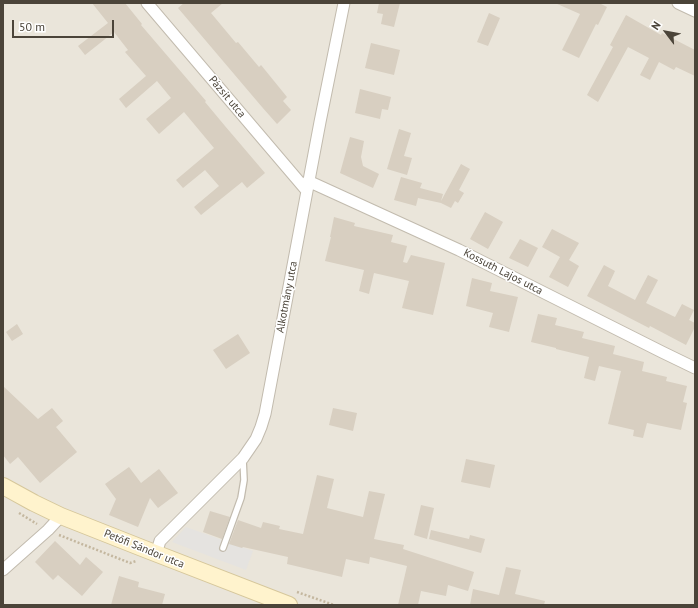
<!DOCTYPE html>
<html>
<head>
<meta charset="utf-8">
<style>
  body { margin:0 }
  #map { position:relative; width:698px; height:608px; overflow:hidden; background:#f6f3ec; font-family:"PT Sans",sans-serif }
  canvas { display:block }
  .frame { position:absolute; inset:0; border:4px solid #4b4439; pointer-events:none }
  .north { position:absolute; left:646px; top:12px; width:40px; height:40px; -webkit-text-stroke:3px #fff; paint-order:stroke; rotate:302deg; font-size:11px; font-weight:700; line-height:16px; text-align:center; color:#4b4439 }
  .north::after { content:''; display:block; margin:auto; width:14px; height:18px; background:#4b4439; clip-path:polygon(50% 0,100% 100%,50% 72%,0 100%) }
  .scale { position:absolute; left:12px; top:20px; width:102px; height:18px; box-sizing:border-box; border:2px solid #4b4439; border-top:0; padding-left:5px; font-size:12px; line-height:14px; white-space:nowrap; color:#4b4439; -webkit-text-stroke:3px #fff; paint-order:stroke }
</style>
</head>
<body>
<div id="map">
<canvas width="698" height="608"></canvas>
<div class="frame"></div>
<div class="north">N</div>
<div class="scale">50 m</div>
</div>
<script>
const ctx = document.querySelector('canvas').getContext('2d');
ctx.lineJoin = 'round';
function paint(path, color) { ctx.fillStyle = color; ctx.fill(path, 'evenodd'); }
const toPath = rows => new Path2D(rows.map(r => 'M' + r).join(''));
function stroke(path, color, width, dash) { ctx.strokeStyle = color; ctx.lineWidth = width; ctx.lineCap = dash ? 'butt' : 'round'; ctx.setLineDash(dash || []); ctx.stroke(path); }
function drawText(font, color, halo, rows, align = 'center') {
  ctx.font = font + ' "PT Sans",sans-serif'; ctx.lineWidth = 3; ctx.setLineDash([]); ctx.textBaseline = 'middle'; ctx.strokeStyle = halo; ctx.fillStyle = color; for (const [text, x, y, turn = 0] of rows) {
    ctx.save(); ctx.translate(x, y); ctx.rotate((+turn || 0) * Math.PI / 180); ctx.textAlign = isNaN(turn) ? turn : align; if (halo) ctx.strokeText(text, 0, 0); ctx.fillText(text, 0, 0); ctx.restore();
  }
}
const residential = toPath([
  [3,3,695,3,695,605,3,605]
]);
const parking = toPath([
  [186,527,253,551,246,570,172,542]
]);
const building = toPath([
  [92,3,125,3,142,24,141,25,206,101,205,102,225,126,265,173,247,188,242,182,201,215,194,207,219,186,205,170,183,188,176,180,214,148,184,112,159,134,146,119,171,98,157,81,126,108,119,99,146,76,125,52,128,50,114,32,85,55,78,46,108,23],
  [184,3,223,3,211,13,236,43,238,42,259,67,261,65,287,97,283,101,291,110,277,124,262,107,178,8],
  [379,3,400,3,394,27,381,24,383,14,377,13],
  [555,3,599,3,607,7,598,25,596,24,579,58,562,50,580,14],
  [489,13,500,18,488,46,477,42],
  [626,15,661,35,662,33,695,50,695,76,676,67,674,70,659,62,650,80,640,75,649,58,628,47,598,102,587,95,613,47,610,45],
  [371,43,400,50,394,75,365,68],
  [360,89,391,97,388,110,382,109,380,119,355,113],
  [399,129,411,133,404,156,412,158,407,175,387,169],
  [350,137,364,141,361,157,363,166,379,174,373,188,340,173],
  [461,164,470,169,459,190,464,193,458,203,455,201,451,208,441,203,418,198,416,206,394,200,401,177,422,183,420,188,443,194,441,201],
  [485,212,503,222,488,249,470,239],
  [334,217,355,223,354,226,393,235,391,242,407,246,403,262,407,263,411,255,445,263,433,315,402,308,409,281,374,273,369,294,359,291,364,270,325,261,331,237,330,237],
  [552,229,579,243,569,260,579,266,568,287,549,277,560,257,542,247],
  [520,239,538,248,528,267,509,258],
  [604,265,615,271,608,286,635,300,648,275,658,280,646,303,675,317,682,304,694,310,689,320,695,323,695,327,686,345,650,326,649,328,587,296],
  [472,278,492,283,490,291,518,297,509,332,489,327,493,313,466,306],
  [538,314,557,318,555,325,584,332,582,338,615,346,613,354,644,362,642,371,667,377,666,381,687,386,683,402,687,403,681,430,647,423,643,438,633,436,634,430,608,424,621,371,599,366,595,381,584,378,589,357,556,349,556,348,531,342],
  [17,324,23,334,12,341,6,332],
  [238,334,250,353,226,369,213,350],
  [3,386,38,419,52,408,63,421,56,427,77,452,40,483,18,457,10,464,3,455],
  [333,408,357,413,353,431,329,425],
  [466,459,495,465,490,488,461,482],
  [129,467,141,483,159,469,178,493,158,508,150,498,138,527,109,515,116,499,105,484],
  [317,475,334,479,327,508,363,517,369,491,385,494,374,539,404,545,403,549,474,572,468,591,448,585,446,596,421,591,418,605,398,605,407,566,370,557,369,564,346,559,342,577,287,564,288,557,243,547,242,548,229,544,238,520,261,528,263,522,280,526,279,529,303,534],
  [421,505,434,508,427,539,414,535],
  [210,511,230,517,222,539,203,532],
  [431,530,469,539,470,535,485,539,481,553,429,539],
  [55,541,80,565,86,557,103,572,82,596,58,575,53,580,35,562],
  [506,567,521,570,515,594,545,601,544,605,470,605,473,589,499,595],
  [119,576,139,582,138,587,165,594,162,605,111,605]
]);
const path = toPath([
  [19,513,37,524],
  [59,535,130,563,136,561],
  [297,592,334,605]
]);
const service = toPath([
  [223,548,241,498,244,480,243,459]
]);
const minor = toPath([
  [147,3,307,191],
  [678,3,695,11],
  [308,181,459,250,662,352,695,368],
  [156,554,160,541,243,458,256,439,261,427,265,414,320,122,344,3],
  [3,570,48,530,61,516]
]);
const secondary = toPath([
  [3,486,34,503,61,516,142,548,289,605]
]);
const streetNames = [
  ["Pázsit utca",227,97,50],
  ["Kossuth Lajos utca",503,272,27],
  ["Alkotmány utca",287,297,-79],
  ["Petőfi Sándor utca",144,549,22]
];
paint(residential, '#eae5da');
paint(parking, '#e5e3e0');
paint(building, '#d8cfc1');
stroke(service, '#c2bbae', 8);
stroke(minor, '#c2bbae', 13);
stroke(secondary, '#d6c79b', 18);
stroke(path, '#c4b79f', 2.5, [2, 2]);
stroke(service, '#fff', 5.5);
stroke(minor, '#fff', 11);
stroke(secondary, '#fff3cd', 16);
drawText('11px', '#4b4439', '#fff', streetNames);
</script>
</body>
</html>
